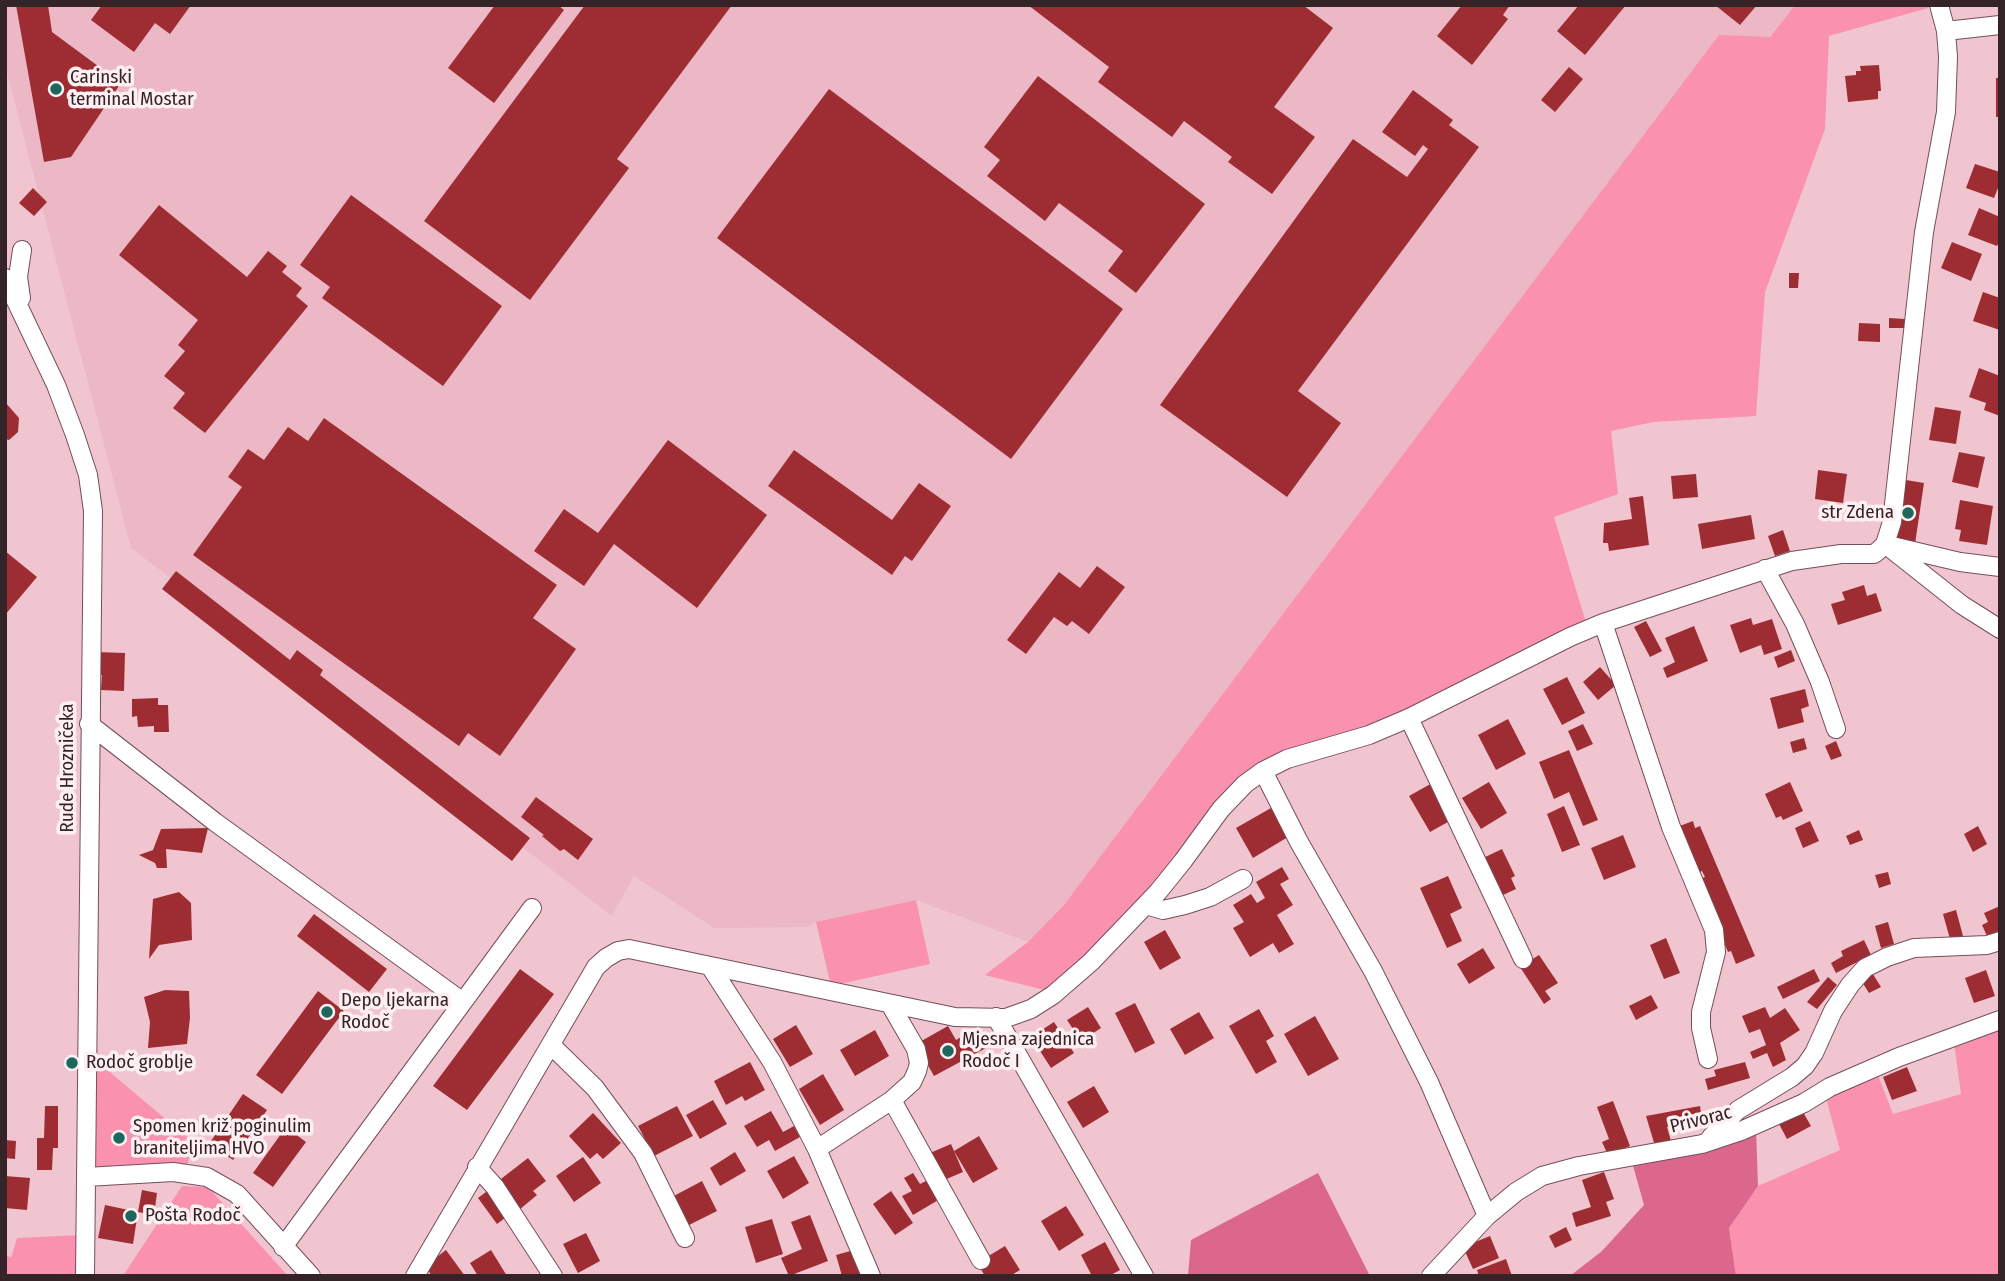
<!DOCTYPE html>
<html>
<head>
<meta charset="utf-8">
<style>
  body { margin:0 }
  #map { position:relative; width:2005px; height:1281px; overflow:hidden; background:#f1c5cf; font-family:"Fira Sans Condensed",sans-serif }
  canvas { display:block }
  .frame { position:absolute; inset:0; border:7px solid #342428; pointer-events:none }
</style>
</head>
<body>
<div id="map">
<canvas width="2005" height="1281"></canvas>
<div class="frame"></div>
</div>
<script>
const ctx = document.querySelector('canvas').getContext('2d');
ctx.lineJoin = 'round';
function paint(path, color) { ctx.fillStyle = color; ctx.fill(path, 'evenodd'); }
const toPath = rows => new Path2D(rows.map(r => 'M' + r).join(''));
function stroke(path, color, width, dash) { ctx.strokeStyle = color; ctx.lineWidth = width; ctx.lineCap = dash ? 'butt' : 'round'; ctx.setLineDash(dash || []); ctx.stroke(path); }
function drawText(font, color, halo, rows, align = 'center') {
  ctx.font = font + ' "Fira Sans Condensed",sans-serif'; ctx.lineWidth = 7; ctx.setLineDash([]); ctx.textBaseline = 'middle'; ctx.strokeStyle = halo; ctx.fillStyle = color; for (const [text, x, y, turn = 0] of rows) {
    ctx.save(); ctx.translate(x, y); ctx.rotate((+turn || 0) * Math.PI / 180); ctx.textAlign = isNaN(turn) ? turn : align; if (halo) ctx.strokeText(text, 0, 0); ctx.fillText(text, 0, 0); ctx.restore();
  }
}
const built = toPath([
  [5,5,1795,5,1064,905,1028,942,916,900,816,922,808,927,714,928,634,876,612,916,131,548,5,65]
]);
const green = toPath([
  [1795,5,1928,5,1928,8,1829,36,1825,129,1765,292,1756,416,1653,422,1611,431,1618,494,1554,517,1587,626,1402,713,1342,738,1273,761,1145,900,1052,992,985,975,1028,942,1064,905,1719,35,1770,37],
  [916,900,930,964,831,986,816,922],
  [2000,1020,2000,1276,1736,1276,1729,1228,1758,1186,1840,1150,1826,1098,1876,1070,1893,1114,1961,1094,1953,1036],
  [99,1063,193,1142,185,1174,86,1177,87,1068],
  [182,1186,208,1187,288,1276,123,1276],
  [85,1235,85,1276,5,1276,5,1254,11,1258,17,1238]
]);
const forest = toPath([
  [1756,1129,1758,1186,1729,1228,1736,1276,1570,1276,1602,1251,1644,1205,1632,1162],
  [1318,1173,1370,1276,1188,1276,1191,1240]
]);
const building = toPath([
  [16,5,48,5,52,32,121,83,71,157,44,162],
  [102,5,191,5,170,34,155,23,134,52,91,20],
  [495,5,558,5,564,10,494,103,448,68],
  [585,5,732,5,617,159,629,168,530,300,424,221],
  [1028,5,1303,5,1333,28,1274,107,1315,137,1272,194,1228,162,1232,157,1184,121,1172,137,1098,82,1109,67],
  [1462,5,1510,5,1503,15,1508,19,1472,65,1437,36],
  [1579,5,1626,5,1585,55,1557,31],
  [1715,5,1757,5,1740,25],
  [1879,65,1881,91,1878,91,1878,99,1848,102,1845,76,1856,75,1856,71,1861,71,1860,66],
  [1569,67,1583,79,1555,112,1541,100],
  [1038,76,1205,204,1136,293,1108,271,1123,251,1059,203,1045,221,987,176,1000,160,984,147],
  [1996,78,2000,78,2000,117,1996,117],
  [829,89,1123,309,1011,459,717,238],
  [1413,90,1453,120,1449,125,1479,147,1298,391,1341,423,1287,497,1160,405,1353,139,1407,177,1428,149,1423,145,1415,156,1382,132],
  [1975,164,2000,172,2000,183,1994,198,1966,188],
  [33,188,47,202,34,216,19,203],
  [351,195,502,306,443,386,322,298,330,287,300,265],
  [159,205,247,277,268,251,287,266,282,272,302,288,296,296,308,306,205,433,173,408,185,393,164,376,185,351,178,345,198,320,119,255],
  [1979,208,2000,217,2000,239,1997,246,1968,235],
  [1952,242,1982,254,1971,281,1941,268],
  [1789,273,1799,273,1798,288,1789,288],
  [1983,292,2000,298,2000,330,1973,321],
  [1889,318,1905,319,1904,328,1889,328],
  [1859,323,1880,324,1880,342,1858,341],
  [1979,368,2000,376,2000,416,1984,410,1986,403,1969,397],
  [5,402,19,418,18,432,9,440,5,439],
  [1935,407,1961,411,1956,444,1929,440],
  [324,418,557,585,533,618,576,649,500,756,468,733,459,746,193,555,242,487,228,477,248,449,264,460,288,427,308,441],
  [668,440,767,515,697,608,614,544,584,586,534,551,564,509,598,533],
  [794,450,892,520,919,483,951,506,912,561,905,556,892,575,768,486],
  [1959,452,1985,457,1978,488,1952,482],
  [1818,470,1847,474,1843,503,1815,499],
  [1696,474,1698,497,1673,499,1671,476],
  [1906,480,1924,483,1915,544,1896,541],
  [1643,496,1649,545,1609,551,1608,543,1603,543,1604,523,1632,519,1629,498],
  [1960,500,1993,506,1987,545,1959,541,1961,530,1955,529],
  [1751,515,1755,539,1702,549,1698,524],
  [1783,530,1790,551,1775,556,1768,536],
  [5,551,37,577,5,615],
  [1097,566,1125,587,1089,634,1072,621,1067,626,1054,617,1026,654,1007,640,1059,572,1080,588],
  [176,571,290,660,297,650,323,670,320,675,530,838,512,861,162,589],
  [1864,585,1867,596,1876,593,1882,611,1838,625,1831,604,1845,600,1842,592],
  [1751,618,1753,625,1772,619,1782,649,1764,655,1761,645,1740,653,1730,625],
  [1646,621,1662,651,1650,657,1634,627],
  [1694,626,1708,661,1667,678,1663,668,1675,662,1665,638],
  [1791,650,1795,661,1778,668,1774,657],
  [96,652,125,653,124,691,101,690,102,675,95,675],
  [1600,667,1616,685,1598,700,1583,682],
  [1567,677,1585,713,1562,725,1543,689],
  [1805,689,1809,706,1801,709,1804,722,1778,729,1770,698],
  [158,698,158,705,168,705,169,732,154,732,154,726,138,727,137,716,132,717,132,699],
  [1508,719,1526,754,1496,770,1478,735],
  [1583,724,1593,744,1577,751,1568,731],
  [1804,738,1807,749,1793,753,1790,742],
  [1836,741,1842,756,1831,760,1825,746],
  [1569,750,1598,820,1583,826,1569,792,1554,799,1539,762],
  [1434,782,1455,818,1430,832,1409,796],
  [1489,782,1507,813,1481,829,1462,798],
  [1790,782,1803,811,1783,820,1781,816,1776,818,1765,794],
  [536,797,593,839,578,860,564,849,560,851,542,836,544,835,521,817],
  [1564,806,1580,845,1562,852,1547,814],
  [1271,808,1288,837,1253,858,1236,828],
  [1693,821,1695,828,1700,826,1755,956,1736,964,1731,951,1728,952,1697,880,1705,877,1702,871,1696,874,1677,827],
  [1810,821,1819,841,1803,848,1795,828],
  [1978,826,1987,844,1973,852,1964,834],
  [208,828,202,853,166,849,167,868,157,868,155,863,139,855,153,850,161,829],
  [1859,830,1863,840,1850,845,1846,836],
  [1623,835,1636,867,1604,880,1591,848],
  [1502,849,1515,876,1511,878,1516,889,1503,895,1499,886,1493,889,1479,860],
  [1282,867,1289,879,1280,884,1293,905,1277,915,1294,944,1279,953,1273,943,1250,957,1233,928,1244,922,1233,905,1251,894,1257,903,1265,898,1256,882],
  [1888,872,1891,884,1879,888,1875,875],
  [1448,876,1462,908,1450,914,1462,941,1447,948,1420,888],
  [179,892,191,903,192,940,159,945,149,959,153,899],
  [2000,906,2000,931,1987,936,1982,925,1988,922,1984,913],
  [1956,910,1963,936,1950,939,1943,914],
  [314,914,387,969,369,992,297,936],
  [1888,922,1894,944,1881,948,1875,926],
  [1165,930,1181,958,1160,970,1144,942],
  [1666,938,1680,973,1664,979,1650,945],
  [1864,940,1871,955,1836,973,1831,963,1843,956,1841,951],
  [1483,948,1495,968,1469,984,1457,964],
  [1539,955,1558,983,1545,991,1551,999,1544,1004,1520,967],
  [520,969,554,994,467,1110,433,1086],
  [1814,969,1820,981,1783,999,1777,987],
  [1986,970,1995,996,1974,1003,1965,978],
  [1871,971,1881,987,1869,993,1859,977],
  [1828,977,1837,985,1817,1009,1807,1002],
  [165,990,189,991,190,1018,187,1044,148,1048,150,1022,144,997],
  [318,991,344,1011,282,1094,256,1075],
  [1651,995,1658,1008,1636,1020,1629,1006],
  [1135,1003,1155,1043,1135,1053,1115,1013],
  [1088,1007,1101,1028,1081,1041,1067,1020],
  [1765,1007,1770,1018,1785,1008,1800,1030,1780,1043,1786,1060,1773,1067,1767,1053,1753,1059,1750,1052,1766,1045,1760,1029,1749,1033,1742,1016],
  [1259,1009,1274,1036,1266,1041,1277,1062,1256,1074,1229,1026],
  [1199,1012,1214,1038,1185,1055,1170,1029],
  [1315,1016,1339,1059,1308,1076,1284,1034],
  [1054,1022,1074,1053,1051,1068,1031,1037],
  [796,1025,813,1054,790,1067,773,1039],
  [948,1026,956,1040,975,1029,986,1048,934,1076,916,1044],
  [875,1030,889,1056,855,1076,840,1050],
  [750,1062,765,1090,745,1101,742,1096,726,1105,714,1081],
  [1745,1062,1750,1078,1708,1090,1705,1079,1716,1076,1714,1070],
  [1907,1067,1917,1091,1892,1100,1883,1077],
  [823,1074,844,1110,820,1125,799,1089],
  [1094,1086,1109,1112,1083,1128,1067,1102],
  [243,1094,267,1110,233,1160,209,1144],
  [713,1100,727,1124,700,1139,686,1115],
  [1613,1101,1630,1146,1608,1155,1602,1142,1609,1139,1597,1107],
  [45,1106,58,1106,58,1148,53,1148,52,1170,37,1170,37,1138,44,1138],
  [677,1106,693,1136,654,1156,638,1126],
  [1700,1106,1702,1120,1667,1127,1671,1141,1655,1146,1646,1116],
  [771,1111,783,1132,794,1126,800,1137,775,1151,769,1140,757,1147,744,1126],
  [1803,1112,1811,1126,1787,1139,1779,1124],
  [593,1113,621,1143,603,1159,597,1153,590,1159,569,1136],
  [286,1127,306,1142,273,1187,253,1173],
  [979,1136,998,1169,973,1183,954,1151],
  [5,1140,16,1141,15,1159,5,1158],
  [951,1144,963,1172,942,1181,930,1153],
  [735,1152,746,1171,720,1186,710,1168],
  [794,1156,809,1183,783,1199,767,1171],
  [583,1157,601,1183,574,1202,556,1176],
  [528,1158,546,1181,533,1191,537,1195,519,1210,497,1182],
  [1604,1172,1614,1199,1606,1202,1611,1216,1576,1227,1572,1213,1591,1207,1582,1180],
  [913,1173,920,1184,928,1180,940,1199,913,1215,902,1196,912,1191,904,1178],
  [5,1176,30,1178,27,1210,5,1208],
  [702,1181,717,1211,687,1226,672,1197],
  [490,1189,509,1215,497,1224,478,1198],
  [142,1190,157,1193,154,1215,138,1212],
  [891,1191,913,1223,895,1235,873,1204],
  [105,1205,138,1212,133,1244,98,1238],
  [1066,1206,1084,1235,1059,1251,1041,1221],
  [810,1215,828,1261,789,1276,781,1258,802,1249,791,1222],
  [772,1219,783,1254,756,1263,745,1227],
  [1566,1227,1572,1240,1555,1248,1549,1236],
  [586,1233,600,1261,578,1273,563,1244],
  [1490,1236,1499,1258,1473,1269,1463,1247],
  [1105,1242,1120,1270,1109,1276,1092,1276,1081,1255],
  [1005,1246,1020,1270,1010,1276,985,1276,977,1263],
  [446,1250,465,1276,432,1276,425,1266],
  [491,1250,507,1276,478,1276,470,1263],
  [854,1250,861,1276,842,1276,836,1255],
  [1506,1259,1512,1276,1479,1276,1477,1270]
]);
const minor = toPath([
  [1946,31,2000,25],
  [5,278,56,385,75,435,88,475,93,511,85,1276],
  [21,298,18,277,22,250],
  [1885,544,1962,605,2000,629],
  [1892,546,1960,562,2000,567],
  [1765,569,1795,624,1820,682,1836,729],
  [1603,623,1671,827,1714,930,1716,952,1701,1012,1701,1028,1708,1059],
  [1409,718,1523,959],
  [89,724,215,822,463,1002],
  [1263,771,1299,842,1373,971,1429,1082,1487,1216],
  [1146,905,1163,910,1185,905,1210,897,1243,879],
  [710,966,772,1062,817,1149,871,1276],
  [996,1017,1144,1276],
  [551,1045,595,1088,643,1153,685,1238],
  [892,1100,981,1260],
  [1711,1137,1738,1110,1792,1077,1805,1066,1814,1053,1833,1011,1850,985,1865,968,1887,957,1914,948,1987,945,2000,941],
  [817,1149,892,1100,912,1082,917,1071,919,1063,916,1049,890,1004],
  [477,1167,495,1187,553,1276],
  [86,1177,173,1172,207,1177,237,1194,311,1276],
  [283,1247,532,908],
  [415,1276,596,967,606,958,618,951,629,949,955,1017,1006,1018,1031,1009,1053,995,1091,962,1158,892,1183,861,1221,809,1245,784,1263,771,1287,759,1369,735,1409,718,1570,637,1603,623,1792,561,1841,554,1874,554,1879,550,1885,544,1892,522,1924,232,1946,112,1948,57,1946,31,1939,5],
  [1431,1276,1487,1216,1516,1192,1542,1176,1579,1166,1702,1144,1741,1131,1804,1103,1830,1087,1899,1057,2000,1020]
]);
const markers = [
  [56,89,7,"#1e675d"],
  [1908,513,7,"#1e675d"],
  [327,1012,7,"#1e675d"],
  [948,1051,7,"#1e675d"],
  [72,1063,7,"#1e675d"],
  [119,1138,7,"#1e675d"],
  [131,1216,7,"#1e675d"]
];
const poiNames = [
  ["Carinski",70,78],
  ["terminal Mostar",70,100],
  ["str Zdena",1894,513,"right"],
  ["Depo ljekarna",341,1001],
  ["Rodoč",341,1023],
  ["Mjesna zajednica",962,1040],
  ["Rodoč I",962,1062],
  ["Rodoč groblje",86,1063],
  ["Spomen križ poginulim",133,1127],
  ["braniteljima HVO",133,1149],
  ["Pošta Rodoč",145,1216]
];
const streetNames = [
  ["Rude Hrozničeka",68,768,-90],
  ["Privorac",1701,1120,-14]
];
paint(built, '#ecb8c5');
paint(green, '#f991af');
paint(forest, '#db688c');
paint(building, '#9d2d32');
stroke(minor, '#754f59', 20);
stroke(minor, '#fff', 18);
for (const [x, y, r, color] of markers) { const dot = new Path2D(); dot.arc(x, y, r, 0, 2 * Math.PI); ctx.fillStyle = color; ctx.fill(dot); stroke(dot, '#fdeff2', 2.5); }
drawText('19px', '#342428', '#fdeff2', poiNames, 'left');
drawText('19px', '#342428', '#fdeff2', streetNames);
</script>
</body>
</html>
